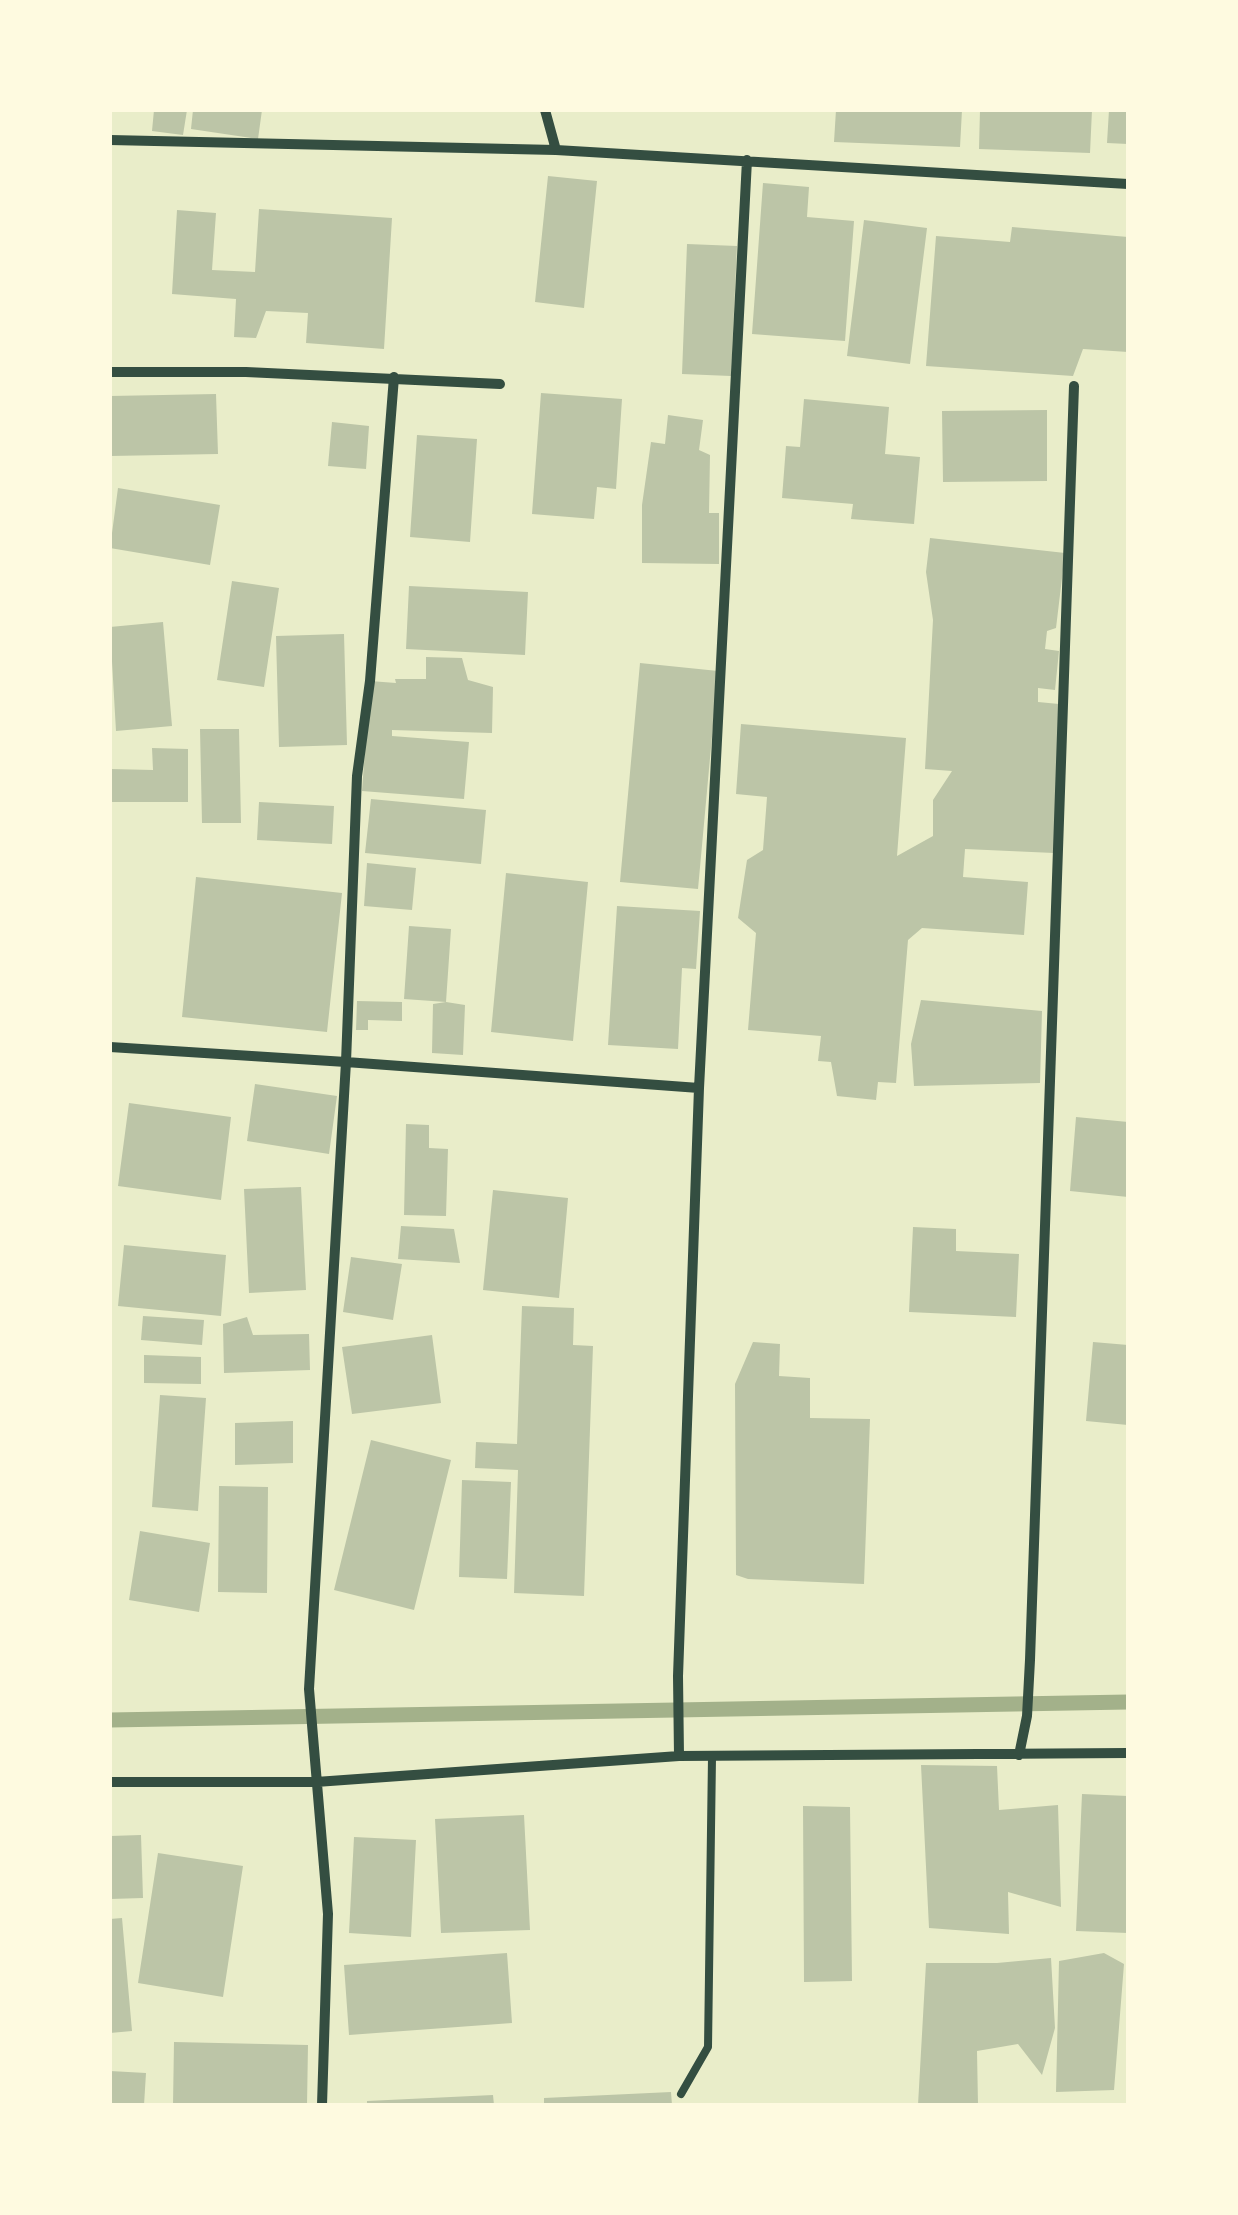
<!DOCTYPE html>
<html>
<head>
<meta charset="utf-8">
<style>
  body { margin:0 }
  #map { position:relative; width:1238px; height:2215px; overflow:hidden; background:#e9edc9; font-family:Commissioner,sans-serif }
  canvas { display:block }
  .frame { position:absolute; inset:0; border:112px solid #fefae0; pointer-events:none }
</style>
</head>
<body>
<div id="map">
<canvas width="1238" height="2215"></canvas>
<div class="frame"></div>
</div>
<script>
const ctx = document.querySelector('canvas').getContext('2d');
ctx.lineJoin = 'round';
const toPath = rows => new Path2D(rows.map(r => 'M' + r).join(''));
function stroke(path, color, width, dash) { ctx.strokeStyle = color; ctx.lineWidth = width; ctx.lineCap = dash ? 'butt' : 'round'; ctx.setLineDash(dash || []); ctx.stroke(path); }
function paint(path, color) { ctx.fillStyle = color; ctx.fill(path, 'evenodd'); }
const stream = toPath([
  [110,1720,1128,1702]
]);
const building = toPath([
  [154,110,187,110,183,135,152,131],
  [193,110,262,110,258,139,191,129],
  [836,110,962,110,960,147,834,142],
  [980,110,1092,110,1090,153,979,149],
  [1109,110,1128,110,1128,144,1107,143],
  [548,176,597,181,584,308,535,302],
  [763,183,809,187,807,217,854,221,845,341,752,334],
  [259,209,392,218,384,349,306,343,308,313,266,311,256,338,234,337,236,299,172,294,177,210,216,213,212,270,255,272],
  [864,220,927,228,910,364,847,356],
  [1012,227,1128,237,1128,352,1083,349,1073,376,926,366,936,236,1010,242],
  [687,244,737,246,731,376,682,374],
  [541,393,622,399,616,489,597,487,594,519,532,514],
  [216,394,218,454,110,456,110,396],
  [804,399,889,407,885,454,920,457,914,524,851,519,853,504,782,498,786,446,800,447],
  [1047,410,1047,481,943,482,942,411],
  [668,415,703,420,699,450,710,455,709,513,719,513,719,564,642,563,642,505,651,442,665,444],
  [332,422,369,426,366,469,328,466],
  [417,435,477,439,470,542,410,537],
  [118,488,220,505,210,565,110,548],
  [930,538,1065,553,1056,628,1047,631,1045,649,1059,651,1055,690,1038,688,1038,702,1059,704,1054,853,965,849,963,877,1028,882,1024,935,922,928,908,940,896,1083,878,1082,876,1100,837,1096,831,1062,818,1061,821,1036,748,1030,756,933,738,918,747,860,763,850,767,797,736,794,741,724,906,738,897,856,933,836,933,800,952,771,925,769,933,620,926,572],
  [232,581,279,588,264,687,217,680],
  [409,586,528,592,525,655,406,649],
  [163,622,172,726,116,731,110,627],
  [344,634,347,745,279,747,276,636],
  [426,657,462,658,468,680,493,687,492,733,392,730,392,736,469,742,464,799,362,791,370,681,396,683,395,679,426,679],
  [640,663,718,671,698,889,620,882],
  [200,729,239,729,241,823,202,823],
  [152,748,188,749,188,802,110,802,110,769,153,770],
  [371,799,486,810,481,864,365,853],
  [259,802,334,806,332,844,257,840],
  [367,863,416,868,412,910,364,906],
  [506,873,588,882,573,1041,491,1032],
  [196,877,342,893,327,1032,182,1017],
  [617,906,700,911,696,969,682,968,678,1049,608,1045],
  [409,926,451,929,446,1002,465,1005,463,1055,432,1053,433,1004,446,1002,404,999],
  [921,1000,1042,1011,1040,1083,914,1086,911,1044],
  [357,1001,402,1002,402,1021,368,1020,368,1030,356,1030],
  [255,1084,337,1096,329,1154,247,1141],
  [129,1103,231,1117,221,1200,118,1186],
  [1076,1117,1128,1122,1128,1197,1070,1191],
  [406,1124,429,1125,429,1148,448,1149,446,1216,404,1215],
  [301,1187,306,1290,249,1293,244,1189],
  [493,1190,568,1198,559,1298,483,1290],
  [401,1226,454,1229,460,1263,398,1259],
  [913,1227,956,1229,956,1251,1019,1254,1016,1317,909,1312],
  [124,1245,226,1255,221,1316,118,1306],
  [351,1257,402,1264,393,1320,343,1312],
  [522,1306,574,1308,573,1345,593,1346,584,1596,514,1593,518,1470,475,1468,476,1442,517,1444],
  [143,1316,204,1320,202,1345,141,1340],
  [247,1317,253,1335,309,1334,310,1370,224,1373,223,1324],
  [432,1335,441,1403,352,1414,342,1347],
  [753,1342,780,1344,779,1376,810,1378,810,1418,870,1419,864,1584,748,1579,736,1575,735,1384],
  [1093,1342,1128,1345,1128,1425,1086,1421],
  [144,1355,201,1357,201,1384,144,1383],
  [160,1395,206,1398,198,1511,152,1507],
  [293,1421,293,1463,235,1465,235,1423],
  [371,1440,451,1460,414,1610,334,1590],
  [462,1480,511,1482,507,1579,459,1577],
  [219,1486,268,1487,267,1593,218,1592],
  [140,1531,210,1543,199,1612,129,1600],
  [921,1765,997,1766,999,1810,1058,1805,1061,1907,1008,1892,1009,1934,929,1928],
  [1082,1794,1128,1796,1128,1933,1076,1931],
  [803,1806,850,1807,852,1981,804,1982],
  [524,1815,530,1930,441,1933,435,1819],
  [141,1835,143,1898,110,1899,110,1836],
  [354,1837,416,1840,411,1937,349,1933],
  [158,1853,243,1866,223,1997,138,1983],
  [122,1918,132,2031,110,2033,110,1919],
  [507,1953,512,2023,349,2035,344,1965],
  [1104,1953,1124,1964,1114,2090,1056,2092,1059,1961],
  [1051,1958,1055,2028,1042,2075,1018,2044,977,2051,978,2105,918,2105,926,1963,997,1963],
  [174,2042,308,2045,307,2105,173,2105],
  [110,2071,146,2073,144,2105,110,2105],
  [671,2092,672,2105,544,2105,544,2098],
  [493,2095,494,2105,367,2105,367,2101]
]);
const service = toPath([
  [681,2094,708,2047,712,1757]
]);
const minor = toPath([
  [545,110,556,150],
  [110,140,556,150,1128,184],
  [110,372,246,372,500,384],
  [110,1047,346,1062,357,776,370,681,394,377],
  [1019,1755,1027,1716,1030,1660,1074,386],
  [679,1756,678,1676,699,1088,747,160],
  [110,1782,316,1782,679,1756,1128,1753],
  [322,2105,328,1914,309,1689,346,1062,699,1088]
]);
stroke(stream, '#a3b18a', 15);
paint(building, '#bcc5a7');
stroke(service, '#344e41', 8);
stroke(minor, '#344e41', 10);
</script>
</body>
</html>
